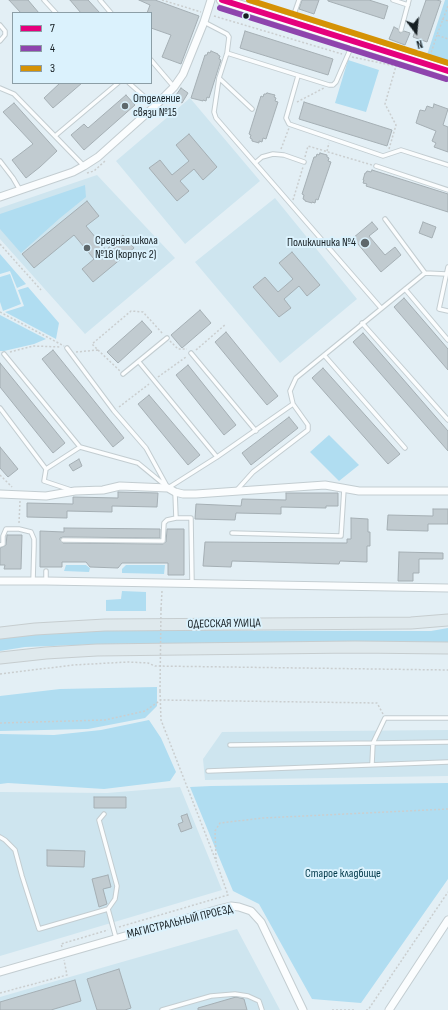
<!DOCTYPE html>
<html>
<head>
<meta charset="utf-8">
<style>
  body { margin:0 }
  #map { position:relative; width:448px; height:1010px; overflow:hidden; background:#e3eff5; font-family:"Sofia Sans Condensed",sans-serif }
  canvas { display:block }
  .legend { position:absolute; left:12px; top:12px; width:140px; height:72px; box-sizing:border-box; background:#dbf2fd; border:1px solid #8c9ea6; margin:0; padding:5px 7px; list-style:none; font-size:12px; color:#161f23 }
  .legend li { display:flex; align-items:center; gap:8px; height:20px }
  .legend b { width:20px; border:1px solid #8c9ea6 }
  .north { position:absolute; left:396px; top:12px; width:40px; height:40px; -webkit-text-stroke:3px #dbf2fd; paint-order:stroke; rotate:164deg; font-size:11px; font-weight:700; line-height:16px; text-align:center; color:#161f23 }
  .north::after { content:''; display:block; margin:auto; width:14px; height:18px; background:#161f23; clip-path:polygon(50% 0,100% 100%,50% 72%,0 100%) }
</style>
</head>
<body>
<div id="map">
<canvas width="448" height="1010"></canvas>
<ul class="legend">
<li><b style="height:5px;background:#e5007d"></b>7</li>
<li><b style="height:5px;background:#8e44ad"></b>4</li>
<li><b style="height:5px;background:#d59205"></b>3</li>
</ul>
<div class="north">N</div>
</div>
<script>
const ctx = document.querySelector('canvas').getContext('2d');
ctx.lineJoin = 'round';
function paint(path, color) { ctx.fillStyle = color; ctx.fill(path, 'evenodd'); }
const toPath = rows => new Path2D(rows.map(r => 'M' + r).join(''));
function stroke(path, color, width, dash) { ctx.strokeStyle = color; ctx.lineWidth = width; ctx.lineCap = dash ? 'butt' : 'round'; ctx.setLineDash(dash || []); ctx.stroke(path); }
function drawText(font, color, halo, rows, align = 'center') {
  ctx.font = font + ' "Sofia Sans Condensed",sans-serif'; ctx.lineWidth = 4; ctx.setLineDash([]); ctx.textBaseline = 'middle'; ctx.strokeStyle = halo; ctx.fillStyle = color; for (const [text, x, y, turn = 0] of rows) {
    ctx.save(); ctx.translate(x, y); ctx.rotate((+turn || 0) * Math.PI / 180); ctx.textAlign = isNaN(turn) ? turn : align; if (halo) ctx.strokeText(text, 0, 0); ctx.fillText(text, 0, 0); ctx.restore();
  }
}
const built = toPath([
  [190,98,260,181,185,244,116,161],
  [97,175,175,258,85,334,0,239,0,208],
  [275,198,357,299,280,363,195,262],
  [448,730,448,776,205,780,203,759,222,732],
  [180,787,222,890,0,956,0,792,107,793],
  [237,929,280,1010,0,1010,0,997]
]);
const green = toPath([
  [445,0,448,0,448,69,425,61],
  [348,60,379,70,366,112,335,103],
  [85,185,86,197,60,218,21,253,0,229,0,214],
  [0,254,26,284,17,288,10,271,0,274],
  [10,274,21,304,3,311,0,302,0,277],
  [28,287,59,323,56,339,5,312,24,306,18,290],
  [0,315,46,339,34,344,4,351,0,351],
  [329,435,359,465,339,481,310,452],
  [66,565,86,565,90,568,89,572,64,571],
  [126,565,165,565,164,574,122,573,122,569],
  [122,591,146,592,146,611,106,611,106,600,121,599],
  [448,628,448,642,344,645,228,643,105,644,25,647,0,651,0,636,81,630,405,631,431,631],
  [157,687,157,706,145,718,88,729,0,731,0,696,60,689],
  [149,720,161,738,176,772,170,781,104,789,8,783,0,784,0,734,54,735,101,730],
  [448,783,448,879,361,1003,312,999,259,904,233,891,190,787,211,786]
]);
const building = toPath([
  [9,0,28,0,39,13,21,13,9,0],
  [70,0,88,0,100,13,81,13,70,0],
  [139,0,155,0,199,16,181,64,162,57,171,35,151,28,151,13,147,13,150,5,139,0],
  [302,0,319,0,314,14,299,9,302,0],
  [328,0,369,0,388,6,384,19,328,1,328,0],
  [426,0,436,0,441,1,427,42,413,37,426,0],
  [394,27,398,29,400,33,404,31,410,33,405,45,389,39,394,27],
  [245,31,333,59,328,75,240,48,245,31],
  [211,51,218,54,218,55,220,56,219,59,221,60,209,98,207,97,206,101,203,100,203,101,191,98,205,55,207,55,208,52,210,53,211,51],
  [60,83,82,83,53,108,44,98,60,83],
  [181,88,188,93,182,103,174,98,181,88],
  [267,93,275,95,274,97,276,98,275,101,278,102,266,139,263,138,262,142,259,141,259,143,252,141,252,139,250,138,251,135,249,134,261,96,263,97,264,94,266,94,267,93],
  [126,95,135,105,84,150,71,135,84,124,88,128,126,95],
  [304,102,392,130,387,146,299,119,304,102],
  [14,103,57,151,40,167,26,178,12,160,33,144,3,112,14,103],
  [434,104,448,109,443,125,448,127,448,152,434,147,436,143,432,141,436,131,416,123,420,110,425,111,427,106,433,108,434,104],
  [189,134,217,167,203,180,194,169,180,181,189,191,177,201,149,168,160,160,172,175,189,161,176,145,189,134],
  [320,153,327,155,327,157,329,158,328,161,331,162,318,200,316,199,315,203,312,202,312,203,305,201,305,200,303,199,304,195,302,194,314,157,316,157,317,154,319,155,320,153],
  [372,170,448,194,448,212,366,186,367,184,363,183,364,180,363,180,365,173,366,173,367,171,371,172,372,170],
  [87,201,99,216,86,226,106,250,123,235,134,248,93,282,82,269,94,259,74,235,34,268,22,254,87,201],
  [372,222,378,229,369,236,385,255,395,247,401,255,381,272,353,238,372,222],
  [423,222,436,227,432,238,419,233,423,222],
  [292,252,320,285,307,296,299,286,284,299,291,308,279,317,253,287,265,277,278,292,293,279,279,263,292,252],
  [404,298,448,349,448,370,394,307,404,298],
  [200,310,211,323,182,348,171,335,200,310],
  [142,321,152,332,118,363,107,352,142,321],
  [226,332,278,396,267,405,215,342,226,332],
  [363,333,448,431,448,451,353,342,363,333],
  [53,350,124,438,113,447,42,359,53,350],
  [0,363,65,443,53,453,0,387,0,363],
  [188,365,236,425,224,435,176,375,188,365],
  [323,368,400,454,388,464,312,378,323,368],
  [149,395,200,455,188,465,138,404,149,395],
  [289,417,298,428,251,465,242,453,289,417],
  [0,447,18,469,8,477,0,468,0,447],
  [79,459,82,466,73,471,69,465,79,459],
  [118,492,158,493,157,507,112,506,112,512,67,511,67,518,27,517,27,503,73,504,73,497,118,498,118,492],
  [286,493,338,493,338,506,326,506,326,508,281,507,281,514,236,513,235,520,195,519,196,504,241,506,242,499,286,500,286,493],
  [433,509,448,509,448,524,428,524,428,531,387,530,388,515,433,516,433,509],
  [351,518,368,519,368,532,370,532,370,546,367,546,367,562,340,561,339,564,232,561,231,567,203,566,205,542,347,543,347,539,351,539,351,518],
  [64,528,160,529,160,538,63,537,60,538,60,540,63,543,163,544,166,542,167,529,184,529,184,575,168,575,168,563,122,563,118,568,90,567,86,562,62,562,62,567,40,567,40,531,64,532,64,528],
  [7,535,22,535,21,569,4,569,5,565,0,565,0,548,6,545,7,535],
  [399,552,443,553,443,559,419,559,419,573,413,573,413,581,398,581,399,552],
  [94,797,126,797,126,808,94,808,94,797],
  [187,814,192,828,181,832,178,824,183,822,181,816,187,814],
  [47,850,85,851,84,867,47,866,47,850],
  [108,875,111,887,103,889,107,904,99,907,92,879,108,875],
  [119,969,131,1008,125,1010,97,1010,87,979,119,969],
  [75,980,81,1001,51,1010,0,1010,0,1002,75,980],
  [236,997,244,999,247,1010,198,1010,198,1008,236,997]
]);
const path = toPath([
  [162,0,201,12],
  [448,6,437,35,448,39],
  [214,16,342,54],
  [442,19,448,21],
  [430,56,437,35],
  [352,57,410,69,448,82],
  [297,102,324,88],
  [281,149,289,128],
  [389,149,396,125,385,104,396,66],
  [327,151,329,143],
  [305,157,308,146,372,165],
  [87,173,94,171,105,161],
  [293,200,303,167],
  [0,244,41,290],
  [0,312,64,346],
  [170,341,178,349,187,349],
  [98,350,120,371],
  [196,350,226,324],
  [10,352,33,346,61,347],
  [76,352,98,350,92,344,131,311,143,312,163,334],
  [158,377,186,357],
  [119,407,149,384],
  [0,475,12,487],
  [19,523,20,501],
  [161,609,162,591],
  [0,674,73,665,128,662,148,663,155,666,448,670],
  [0,723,105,720,145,711,161,700,377,703,383,714],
  [216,859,215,831,220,823,263,818,448,809],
  [119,927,228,895,216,861,161,720,160,691],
  [62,947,61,944,108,930],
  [0,993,67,975,64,960],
  [332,1010,355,1010],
  [366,1010,368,1010,448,892]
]);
const lane = toPath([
  [44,0,56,13],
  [100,0,111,13],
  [393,0,408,5],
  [292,20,299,0],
  [204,22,227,34,229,37,227,53,219,78,214,112,216,118,381,308],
  [0,25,5,31,5,35,0,41],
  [401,30,409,0],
  [227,53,329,85,333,85,336,82,353,43],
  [151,60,174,87],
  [298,76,286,118,289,124,383,156,401,150,448,165],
  [219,78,252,109],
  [129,83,155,106],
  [0,88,14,94,84,166],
  [55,136,118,83],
  [0,161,13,178,20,190],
  [255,163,262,157,273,154,284,155,304,162],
  [376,166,448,190],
  [385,219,425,273],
  [448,267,439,309,448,311],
  [405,289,448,340],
  [362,323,448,420],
  [67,348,114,411,146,448,168,488,217,457,293,404,290,391,296,378,425,273,446,274],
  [191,353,256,431],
  [4,354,80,447],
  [324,355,405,448],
  [139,362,217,457],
  [123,374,167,338],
  [0,408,46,469,44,481,71,490],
  [46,469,80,447,138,463,166,486],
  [236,491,253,472,308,430,308,425,293,404],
  [175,492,176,518],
  [232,533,341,536,344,489],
  [63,540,163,541,164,523,167,520,176,518,191,518,192,583],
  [0,545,3,544,3,536,6,529,19,529,31,532,34,539,34,546,33,581],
  [46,571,46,581],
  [230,745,448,742],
  [372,764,373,743,385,718,448,718],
  [208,771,448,762],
  [0,837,5,840,15,850,22,876,39,929,108,909,115,899,117,886,99,820,104,814],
  [108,909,116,938],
  [162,1010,211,996,235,994,248,996,259,1001,262,1010]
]);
const street = toPath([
  [0,197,73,172,84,166,98,157,155,106,174,87,183,74,204,22,211,0],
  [0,494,46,496,75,491,103,490,120,486,168,488,175,492,183,494,196,494,325,485,359,491,448,491],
  [0,581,46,581,448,588],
  [0,972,219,909,231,906,239,907,251,911,261,922,303,1010],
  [389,1010,448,920]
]);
const secondary = toPath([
  [222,0,448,71]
]);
const primary = toPath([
  [0,633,35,629,105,625,411,623,448,620],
  [0,658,46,653,97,650,355,647,448,648]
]);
const pathBridge = toPath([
  [160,691,161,609]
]);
const bus1 = toPath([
  [222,0,448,71]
]);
const bus2 = toPath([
  [220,8,446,79]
]);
const bus3 = toPath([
  [249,0,448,63]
]);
const markers = [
  [246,16,3.5,"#161f23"],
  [125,106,4,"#5e686c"],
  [365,243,5,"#5e686c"],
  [87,248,4,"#5e686c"]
];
const poiNames = [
  ["Отделение",133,99],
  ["связи №15",133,113],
  ["Средняя школа",95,241],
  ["№18 (корпус 2)",95,255],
  ["Поликлиника №4",356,243,"right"]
];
const streetNames = [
  ["ОДЕССКАЯ УЛИЦА",224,624,-1],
  ["МАГИСТРАЛЬНЫЙ ПРОЕЗД",180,922,-14]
];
const parkNames = [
  ["Старое кладбище",343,874]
];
paint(built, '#cee5ef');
paint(green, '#b0ddf1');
paint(building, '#c1cbd0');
stroke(building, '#a5afb4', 1);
stroke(lane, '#c3cdd1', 5.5);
stroke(street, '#c3cdd1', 9);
stroke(secondary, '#c3cdd1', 12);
stroke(primary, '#c6cdcf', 13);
stroke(path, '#cacecf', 1.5, [2, 2]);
stroke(lane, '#fbfdfe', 3.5);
stroke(street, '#fbfdfe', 7);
stroke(secondary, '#fbfdfe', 10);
stroke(primary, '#dfe9ed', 11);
stroke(pathBridge, '#cacecf', 1.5, [2, 2]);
stroke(bus1, '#e5007d', 6);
stroke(bus2, '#8e44ad', 6);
stroke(bus3, '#d59205', 6);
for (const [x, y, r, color] of markers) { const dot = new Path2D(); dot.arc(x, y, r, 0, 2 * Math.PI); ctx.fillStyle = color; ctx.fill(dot); stroke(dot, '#dbf2fd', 1.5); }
drawText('12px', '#161f23', '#dbf2fd', poiNames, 'left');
drawText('12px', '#161f23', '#dbf2fd', streetNames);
drawText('12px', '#003849', '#dbf2fd', parkNames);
</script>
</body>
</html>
